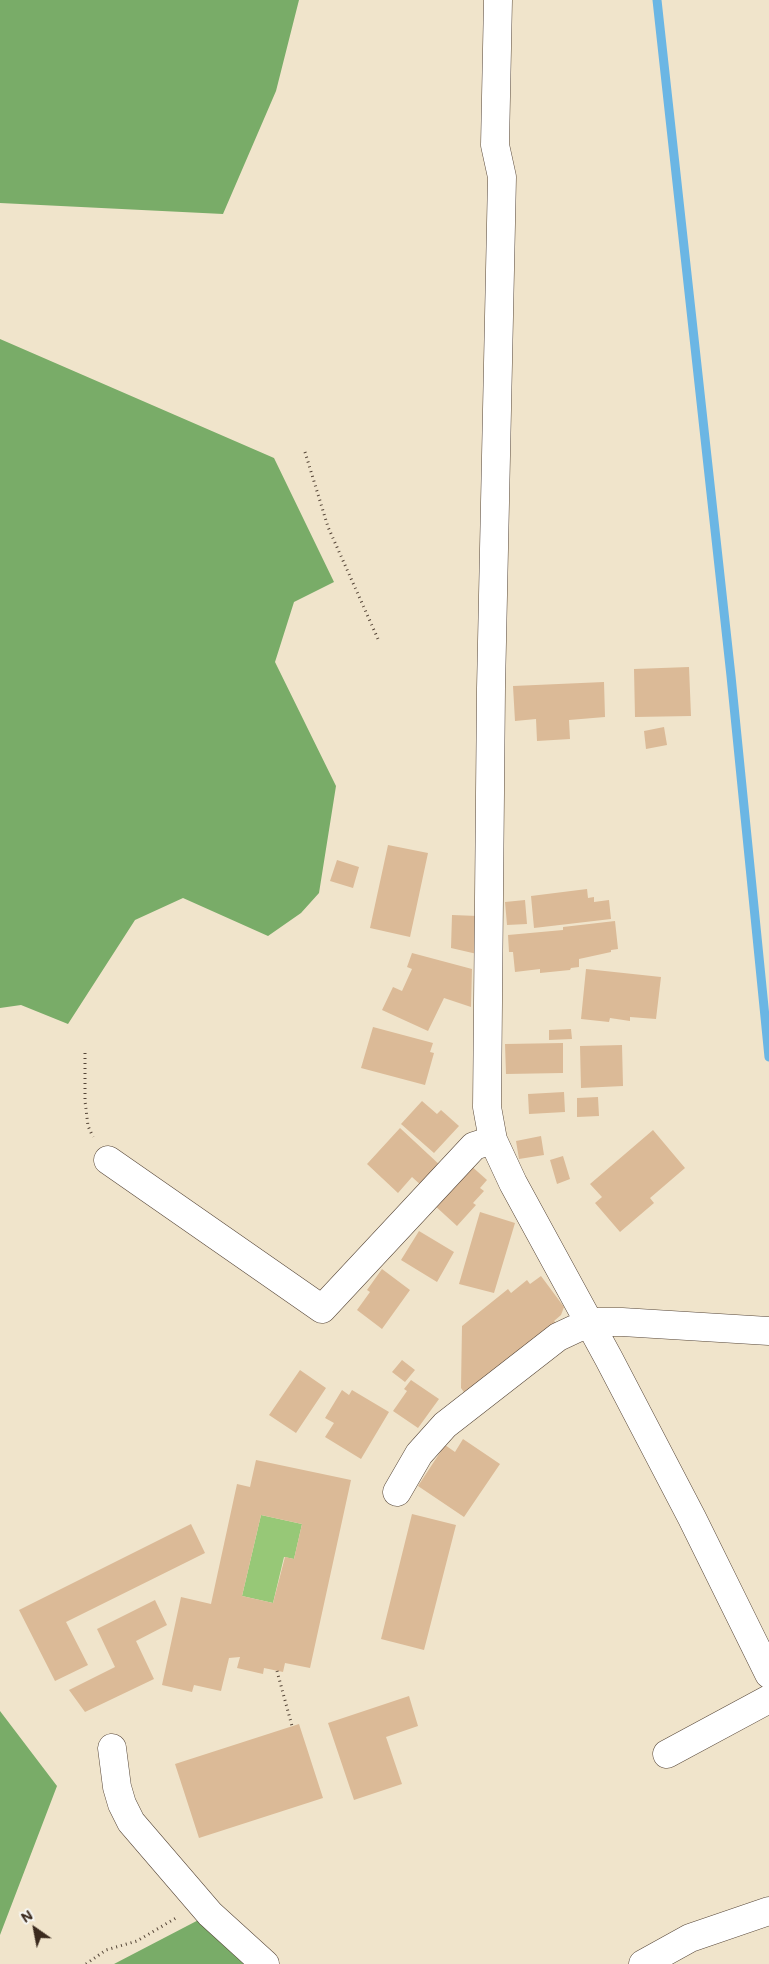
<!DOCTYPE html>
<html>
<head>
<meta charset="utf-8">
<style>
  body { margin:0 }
  #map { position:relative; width:769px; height:1964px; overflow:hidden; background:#f0e4cb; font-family:Mali,sans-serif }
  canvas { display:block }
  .north { position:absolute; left:10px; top:1904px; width:50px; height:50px; -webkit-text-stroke:4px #f6f6f2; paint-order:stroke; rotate:327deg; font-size:14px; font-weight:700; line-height:20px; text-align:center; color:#3b2a1e }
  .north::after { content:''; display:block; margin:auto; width:18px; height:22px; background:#3b2a1e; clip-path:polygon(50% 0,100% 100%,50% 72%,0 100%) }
</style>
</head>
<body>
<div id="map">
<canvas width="769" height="1964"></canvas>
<div class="north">N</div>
</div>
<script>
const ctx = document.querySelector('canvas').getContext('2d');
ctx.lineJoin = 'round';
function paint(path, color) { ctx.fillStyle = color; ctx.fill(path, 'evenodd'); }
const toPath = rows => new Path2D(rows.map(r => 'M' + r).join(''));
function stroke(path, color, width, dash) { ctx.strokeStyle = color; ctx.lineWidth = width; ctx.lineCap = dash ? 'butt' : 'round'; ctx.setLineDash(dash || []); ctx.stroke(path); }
const green = toPath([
  [261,1515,302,1524,294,1559,284,1557,273,1603,242,1596]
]);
const forest = toPath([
  [0,0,299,0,276,91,223,214,0,203],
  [0,339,274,458,334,582,294,602,275,662,336,786,319,893,301,913,268,936,183,898,135,920,68,1024,21,1005,0,1008],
  [0,1711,57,1786,0,1935],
  [210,1914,256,1964,114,1964]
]);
const stream = toPath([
  [657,0,731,676,769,1057]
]);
const building = toPath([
  [689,667,691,716,635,717,634,669],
  [604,682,605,717,569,720,570,739,537,741,536,719,515,721,513,686],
  [664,727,667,745,646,749,644,731],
  [388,845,428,853,410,937,370,928],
  [337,860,359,867,353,888,330,881],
  [587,889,588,898,594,897,594,902,609,900,611,919,534,928,531,896],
  [525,900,527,924,507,925,505,902],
  [452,915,478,916,477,954,451,948],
  [615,921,618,949,611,950,611,952,579,959,579,967,571,968,570,970,540,973,540,969,515,972,513,952,509,952,508,935,563,930,563,927],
  [412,953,472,969,471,1007,444,998,428,1031,382,1010,393,987,402,991,412,969,407,967],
  [586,969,661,977,656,1019,630,1017,630,1021,610,1018,609,1022,581,1019],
  [373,1027,433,1043,430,1052,434,1053,425,1085,361,1068],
  [571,1029,572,1039,549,1040,549,1030],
  [563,1043,563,1073,506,1074,505,1044],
  [622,1045,623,1086,581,1088,580,1046],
  [564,1092,565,1112,529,1114,528,1094],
  [598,1097,599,1116,577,1117,577,1098],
  [422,1101,437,1114,441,1110,459,1126,434,1153,401,1124],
  [400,1128,442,1167,423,1187,412,1177,398,1193,367,1164],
  [653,1130,685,1168,650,1198,654,1203,620,1232,595,1203,602,1197,590,1184],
  [541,1136,544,1155,519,1159,516,1141],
  [563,1156,570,1179,557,1184,550,1160],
  [469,1164,487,1180,480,1188,484,1191,473,1203,476,1205,457,1226,433,1204],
  [480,1212,515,1223,494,1293,459,1284],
  [419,1231,454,1252,437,1282,401,1260],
  [382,1269,410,1290,382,1329,357,1310,370,1292,367,1290],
  [541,1276,564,1307,561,1315,554,1321,556,1323,466,1395,461,1388,462,1326,508,1289,511,1293,527,1280,530,1284],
  [402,1360,415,1370,405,1382,392,1372],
  [300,1370,326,1388,296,1433,269,1415],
  [411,1380,439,1399,418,1428,393,1411,407,1391,404,1389],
  [342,1390,349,1395,352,1390,389,1412,361,1459,325,1437,334,1423,325,1418],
  [463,1439,500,1464,464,1517,418,1486,445,1445,455,1452],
  [256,1460,351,1480,310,1668,285,1663,283,1672,264,1668,263,1674,237,1668,240,1657,229,1658,221,1691,194,1685,192,1692,162,1685,181,1597,211,1604,237,1484,250,1487],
  [261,1515,302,1524,294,1559,285,1557,273,1603,242,1596],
  [412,1514,456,1525,424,1650,381,1639],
  [191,1524,205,1553,66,1622,88,1665,55,1681,19,1610],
  [155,1600,167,1625,136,1641,154,1679,85,1712,69,1690,115,1667,97,1629],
  [409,1696,418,1726,386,1737,402,1784,354,1800,328,1723],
  [299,1724,323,1798,199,1838,175,1764]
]);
const path = toPath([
  [305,452,328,527,378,639],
  [85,1053,85,1101,88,1126,93,1137],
  [277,1671,292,1726],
  [86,1964,106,1950,137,1941,176,1918]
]);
const minor = toPath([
  [498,0,495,145,502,177,491,688,487,1107,493,1140,513,1183,609,1359,692,1518,769,1674],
  [108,1160,322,1309,474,1146,493,1140],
  [397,1492,419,1454,445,1425,558,1337,590,1322,622,1322,769,1331],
  [112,1748,117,1787,122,1804,131,1822,210,1914,265,1964],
  [667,1754,769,1699],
  [643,1964,690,1938,769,1911]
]);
paint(green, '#97c877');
paint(forest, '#79ac68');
stroke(stream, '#6bb6e4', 9);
paint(building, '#dbba97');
stroke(minor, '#564638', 29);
stroke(path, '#564638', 3, [1, 4]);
stroke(minor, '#fff', 28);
</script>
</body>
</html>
